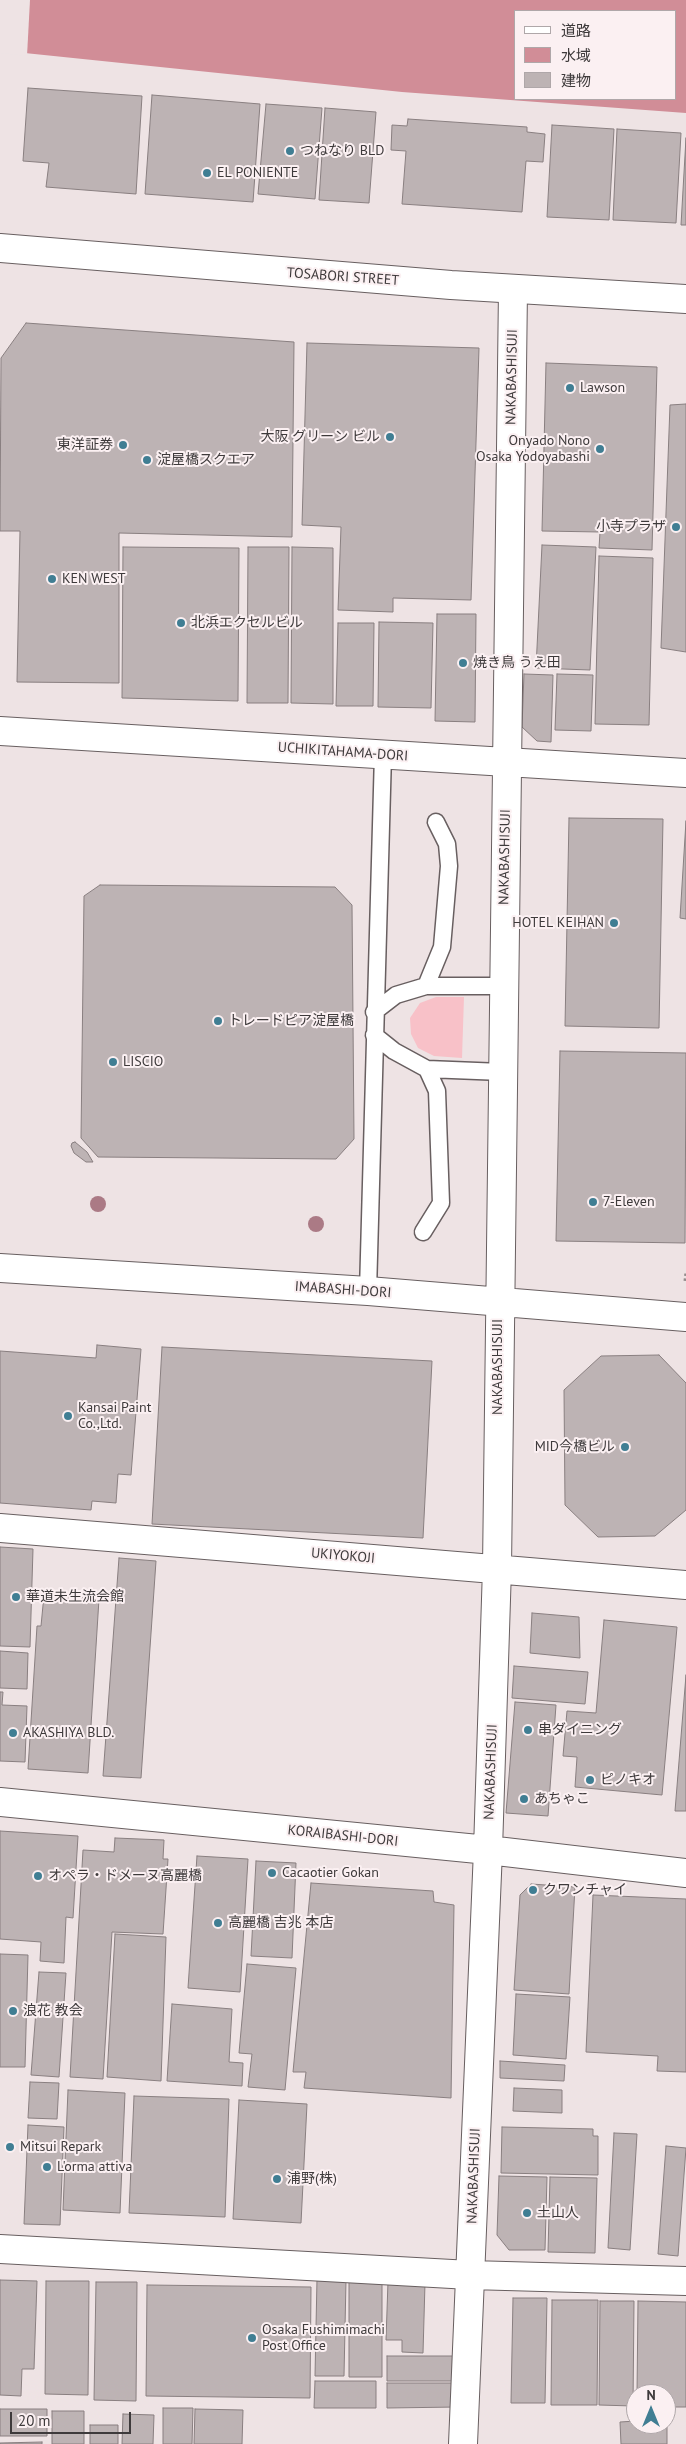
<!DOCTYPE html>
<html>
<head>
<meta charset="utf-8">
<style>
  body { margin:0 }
  #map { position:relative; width:686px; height:2444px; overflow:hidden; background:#eee3e4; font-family:"PT Sans","Noto Sans JP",sans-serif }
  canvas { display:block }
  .legend { position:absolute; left:514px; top:10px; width:162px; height:90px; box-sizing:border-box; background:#fbf0f2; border:1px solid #afa7a9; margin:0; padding:6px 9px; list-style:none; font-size:15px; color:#3e3a3b }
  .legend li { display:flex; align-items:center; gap:10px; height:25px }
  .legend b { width:25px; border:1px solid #afa7a9 }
  .north { position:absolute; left:626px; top:2384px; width:50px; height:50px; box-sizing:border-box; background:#fbf0f2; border:1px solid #afa7a9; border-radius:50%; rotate:0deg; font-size:14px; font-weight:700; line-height:20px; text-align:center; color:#3e3a3b }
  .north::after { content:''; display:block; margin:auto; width:18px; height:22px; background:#407e93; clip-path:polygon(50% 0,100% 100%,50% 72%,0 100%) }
  .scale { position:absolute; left:10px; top:2412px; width:121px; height:22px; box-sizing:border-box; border:2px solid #3e3a3b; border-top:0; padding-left:6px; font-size:15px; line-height:18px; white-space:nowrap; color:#3e3a3b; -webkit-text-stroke:4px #fbf0f2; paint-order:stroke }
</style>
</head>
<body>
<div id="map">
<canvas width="686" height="2444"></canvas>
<ul class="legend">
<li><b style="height:6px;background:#fff"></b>道路</li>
<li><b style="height:14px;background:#d18d97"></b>水域</li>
<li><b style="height:14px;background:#bdb3b4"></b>建物</li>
</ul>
<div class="north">N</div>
<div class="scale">20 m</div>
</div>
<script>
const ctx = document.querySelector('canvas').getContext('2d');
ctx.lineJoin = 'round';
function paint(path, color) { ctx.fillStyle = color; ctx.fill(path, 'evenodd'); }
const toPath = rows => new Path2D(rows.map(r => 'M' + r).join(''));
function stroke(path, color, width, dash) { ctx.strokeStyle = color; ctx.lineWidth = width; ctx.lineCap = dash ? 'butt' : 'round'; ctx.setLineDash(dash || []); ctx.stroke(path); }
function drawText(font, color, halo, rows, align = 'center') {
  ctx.font = font + ' "PT Sans","Noto Sans JP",sans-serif'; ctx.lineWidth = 4; ctx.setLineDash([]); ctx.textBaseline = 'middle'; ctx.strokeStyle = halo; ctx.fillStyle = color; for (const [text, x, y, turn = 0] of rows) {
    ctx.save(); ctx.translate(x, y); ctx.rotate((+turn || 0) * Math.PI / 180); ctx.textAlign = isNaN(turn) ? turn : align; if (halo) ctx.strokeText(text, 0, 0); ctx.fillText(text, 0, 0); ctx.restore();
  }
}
const green = toPath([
  [436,997,464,997,462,1058,434,1056,418,1048,411,1034,410,1018,420,1003]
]);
const water = toPath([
  [0,0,686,0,686,113,402,92,15,52],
  [515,11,675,11,675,99,515,99]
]);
const pier = toPath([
  [0,0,30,0,27,56,0,53]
]);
const building = toPath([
  [28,88,142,96,136,194,46,187,49,163,23,161,28,88],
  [152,95,260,104,253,202,145,194,152,95],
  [266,104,322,108,315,199,258,194,266,104],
  [325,108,376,112,369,203,319,200,325,108],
  [408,119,527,127,527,132,545,134,543,162,526,161,522,212,402,204,406,151,391,150,392,125,407,126,408,119],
  [552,125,614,129,609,220,547,217,552,125],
  [617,129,681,133,676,223,613,220,617,129],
  [686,138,686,225,681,225,686,138],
  [26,323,294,342,292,537,119,533,119,683,17,682,20,531,0,531,1,358,26,323],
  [307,343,479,348,471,600,393,598,393,612,338,610,341,527,302,525,307,343],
  [546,363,657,367,652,550,599,548,600,532,542,531,546,363],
  [686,404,686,652,661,648,670,405,686,404],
  [542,545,596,547,590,670,536,668,542,545],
  [123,547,239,548,238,701,122,698,123,547],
  [248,547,289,547,288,703,247,703,248,547],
  [292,547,333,548,333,704,291,703,292,547],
  [599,556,653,558,649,725,595,724,599,556],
  [437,614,476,614,475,722,435,721,437,614],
  [379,622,433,623,431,708,378,707,379,622],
  [338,623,374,623,373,706,336,706,338,623],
  [524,674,553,675,551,742,537,741,522,727,524,674],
  [557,674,593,675,591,731,555,730,557,674],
  [569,818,663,819,659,1028,565,1026,569,818],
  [686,821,686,919,680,918,686,821],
  [100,885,335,887,352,905,354,1139,336,1159,98,1157,81,1138,84,896,100,885],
  [560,1051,686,1053,685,1243,556,1241,560,1051],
  [75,1142,87,1152,93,1162,86,1162,74,1153,71,1146,72,1143,75,1142],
  [97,1345,141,1349,131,1475,118,1474,116,1503,92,1501,91,1510,0,1503,0,1351,96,1358,97,1345],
  [162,1347,432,1361,423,1538,152,1524,162,1347],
  [659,1355,686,1383,686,1510,655,1536,598,1537,565,1505,564,1390,601,1356,659,1355],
  [0,1547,33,1549,30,1647,0,1646,0,1547],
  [119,1558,156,1561,141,1778,103,1776,119,1558],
  [44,1595,99,1599,88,1773,28,1769,37,1626,41,1626,44,1595],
  [532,1613,579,1617,580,1658,530,1653,532,1613],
  [604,1620,677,1627,662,1795,575,1787,577,1757,563,1756,567,1711,596,1713,604,1620],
  [0,1651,28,1653,27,1689,0,1688,0,1651],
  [514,1666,588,1672,585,1704,512,1698,514,1666],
  [686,1675,686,1811,675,1811,686,1675],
  [0,1692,3,1692,2,1705,27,1706,25,1762,0,1761,0,1692],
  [515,1702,556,1705,548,1816,506,1813,515,1702],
  [0,1831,78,1836,73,1918,66,1917,64,1963,40,1961,41,1942,0,1939,0,1831],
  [115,1838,164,1840,163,1859,168,1859,163,1934,112,1932,103,2079,70,2077,83,1850,114,1852,115,1838],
  [197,1856,248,1859,240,1992,188,1988,197,1856],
  [256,1861,296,1863,292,1958,251,1956,256,1861],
  [311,1883,433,1891,434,1902,454,1905,451,2098,304,2088,306,2072,293,2072,311,1883],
  [531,1884,575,1887,569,1994,514,1990,520,1895,531,1884],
  [593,1895,686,1899,686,2072,657,2071,658,2056,586,2052,593,1895],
  [115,1934,166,1937,161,2081,107,2077,115,1934],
  [0,1954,28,1955,25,2067,0,2067,0,1954],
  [247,1964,296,1968,285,2090,248,2087,252,2054,239,2053,247,1964],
  [39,1972,66,1973,59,2077,31,2075,39,1972],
  [516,1994,570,1997,566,2059,513,2055,516,1994],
  [172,2004,232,2009,229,2062,243,2063,242,2086,167,2081,172,2004],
  [500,2061,565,2065,564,2081,500,2078,500,2061],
  [30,2082,59,2083,57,2119,28,2118,30,2082],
  [514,2088,562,2090,562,2113,513,2111,514,2088],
  [68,2090,125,2093,120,2213,63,2210,68,2090],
  [134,2096,229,2099,225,2217,129,2213,134,2096],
  [239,2100,307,2104,301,2223,233,2219,239,2100],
  [28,2125,64,2127,60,2225,24,2224,28,2125],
  [502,2127,593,2129,593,2136,598,2136,598,2175,501,2173,502,2127],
  [614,2133,637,2134,630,2250,608,2248,614,2133],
  [666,2146,686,2148,678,2256,658,2254,666,2146],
  [499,2176,547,2177,545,2250,509,2250,497,2235,499,2176],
  [550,2177,597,2178,595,2253,548,2252,550,2177],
  [317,2279,346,2280,344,2376,315,2376,317,2279],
  [349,2279,382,2279,382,2377,349,2377,349,2279],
  [0,2280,37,2281,34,2369,22,2369,21,2396,0,2395,0,2280],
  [46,2281,89,2281,88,2395,45,2394,46,2281],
  [96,2282,137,2282,136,2401,94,2400,96,2282],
  [388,2282,425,2283,423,2353,402,2352,402,2340,386,2340,388,2282],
  [147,2285,311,2287,310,2398,146,2396,147,2285],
  [513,2298,547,2298,545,2403,511,2403,513,2298],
  [552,2300,598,2300,597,2405,551,2405,552,2300],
  [600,2301,634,2301,633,2406,599,2405,600,2301],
  [638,2301,686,2302,686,2407,666,2407,666,2394,637,2394,638,2301],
  [387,2356,458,2356,458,2381,387,2381,387,2356],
  [315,2381,376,2381,376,2408,314,2408,315,2381],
  [387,2383,458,2383,458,2407,387,2408,387,2383],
  [163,2408,193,2408,192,2444,163,2444,163,2408],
  [0,2409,47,2409,47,2436,0,2436,0,2409],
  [195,2409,243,2410,242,2444,194,2444,195,2409],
  [52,2411,84,2411,84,2444,52,2444,52,2411],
  [123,2414,154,2415,153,2444,122,2444,123,2414],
  [636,2421,636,2424,666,2424,667,2421,667,2444,621,2444,620,2422,636,2421],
  [90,2425,118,2425,118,2444,90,2444,90,2425],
  [42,2442,42,2444,0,2444,0,2443,42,2442]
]);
const path = toPath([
  [685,1281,686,1272]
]);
const lane = toPath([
  [426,986,442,947,449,866,447,844,436,822],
  [374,1012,396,995,426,986,503,986],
  [374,1035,394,1051,427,1069,502,1072],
  [423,1232,441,1203,437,1091,427,1069],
  [368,1291,383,754]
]);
const street = toPath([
  [0,731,686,773],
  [0,1268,368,1291,686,1317],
  [0,1528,686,1585],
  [0,1802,488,1850,686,1873],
  [0,2249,470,2275,686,2281],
  [463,2444,488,1850,497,1568,513,289]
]);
const secondary = toPath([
  [0,248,451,285,686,299]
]);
const trees = [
  [98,1204],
  [316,1224]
];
const markers = [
  [290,151,5,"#407e93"],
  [207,173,5,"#407e93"],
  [570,388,5,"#407e93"],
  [390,437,5,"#407e93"],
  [123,445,5,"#407e93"],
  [600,449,5,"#407e93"],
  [147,460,5,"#407e93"],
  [676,527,5,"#407e93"],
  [52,579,5,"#407e93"],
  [181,623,5,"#407e93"],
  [463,663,5,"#407e93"],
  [614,923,5,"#407e93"],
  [218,1021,5,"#407e93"],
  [113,1062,5,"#407e93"],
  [593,1202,5,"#407e93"],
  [68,1416,5,"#407e93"],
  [625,1447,5,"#407e93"],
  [16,1597,5,"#407e93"],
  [528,1730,5,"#407e93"],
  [13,1733,5,"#407e93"],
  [590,1780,5,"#407e93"],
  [524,1799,5,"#407e93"],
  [272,1873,5,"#407e93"],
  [38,1876,5,"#407e93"],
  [533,1890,5,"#407e93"],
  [218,1923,5,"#407e93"],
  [13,2011,5,"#407e93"],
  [10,2147,5,"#407e93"],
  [47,2167,5,"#407e93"],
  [277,2179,5,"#407e93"],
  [527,2213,5,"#407e93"],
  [252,2338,5,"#407e93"]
];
const poiNames = [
  ["つねなり BLD",300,151],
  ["EL PONIENTE",217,173],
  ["Lawson",580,388],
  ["大阪 グリーン ビル",380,437,"right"],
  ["Onyado Nono",590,441,"right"],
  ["Osaka Yodoyabashi",590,457,"right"],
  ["東洋証券",113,445,"right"],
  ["淀屋橋スクエア",157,460],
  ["小寺プラザ",666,527,"right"],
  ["KEN WEST",62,579],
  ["北浜エクセルビル",191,623],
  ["焼き鳥 うえ田",473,663],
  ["HOTEL KEIHAN",604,923,"right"],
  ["トレードピア淀屋橋",228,1021],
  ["LISCIO",123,1062],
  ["7-Eleven",603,1202],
  ["Kansai Paint",78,1408],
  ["Co.,Ltd.",78,1424],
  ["MID今橋ビル",615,1447,"right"],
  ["華道未生流会館",26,1597],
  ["串ダイニング",538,1730],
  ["AKASHIYA BLD.",23,1733],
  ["ピノキオ",600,1780],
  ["あちゃこ",534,1799],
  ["Cacaotier Gokan",282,1873],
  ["オペラ・ドメーヌ高麗橋",48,1876],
  ["クワンチャイ",543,1890],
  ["高麗橋 吉兆 本店",228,1923],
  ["浪花 教会",23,2011],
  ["Mitsui Repark",20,2147],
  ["L'orma attiva",57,2167],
  ["浦野(株)",287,2179],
  ["土山人",537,2213],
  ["Osaka Fushimimachi",262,2330],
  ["Post Office",262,2346]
];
const streetNames = [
  ["TOSABORI STREET",343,277,4],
  ["NAKABASHISUJI",512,377,-89],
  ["UCHIKITAHAMA-DORI",343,752,4],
  ["NAKABASHISUJI",505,857,-89],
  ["IMABASHI-DORI",343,1290,4],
  ["NAKABASHISUJI",498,1367,-90],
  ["UKIYOKOJI",343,1556,5],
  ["NAKABASHISUJI",491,1772,-88],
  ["KORAIBASHI-DORI",343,1836,6],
  ["NAKABASHISUJI",474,2176,-88]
];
paint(green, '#f8c1c8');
paint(water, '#d18d97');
paint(pier, '#eee3e4');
paint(building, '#bdb3b4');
stroke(building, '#897f80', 1);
stroke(lane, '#685f60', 19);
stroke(street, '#685f60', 30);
stroke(secondary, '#685f60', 30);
stroke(path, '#938b8c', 3, [2.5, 2.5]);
stroke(lane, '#fff', 16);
stroke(street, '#fff', 28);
stroke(secondary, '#fff', 28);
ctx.fillStyle = '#ab7a85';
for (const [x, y] of trees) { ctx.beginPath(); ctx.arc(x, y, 8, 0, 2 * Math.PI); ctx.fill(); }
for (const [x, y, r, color] of markers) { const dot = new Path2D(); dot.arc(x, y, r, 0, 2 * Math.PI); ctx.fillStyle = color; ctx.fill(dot); stroke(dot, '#fbf0f2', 2); }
drawText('14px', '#3e3a3b', '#fbf0f2', poiNames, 'left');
drawText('14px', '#3e3a3b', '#fbf0f2', streetNames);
</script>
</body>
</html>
